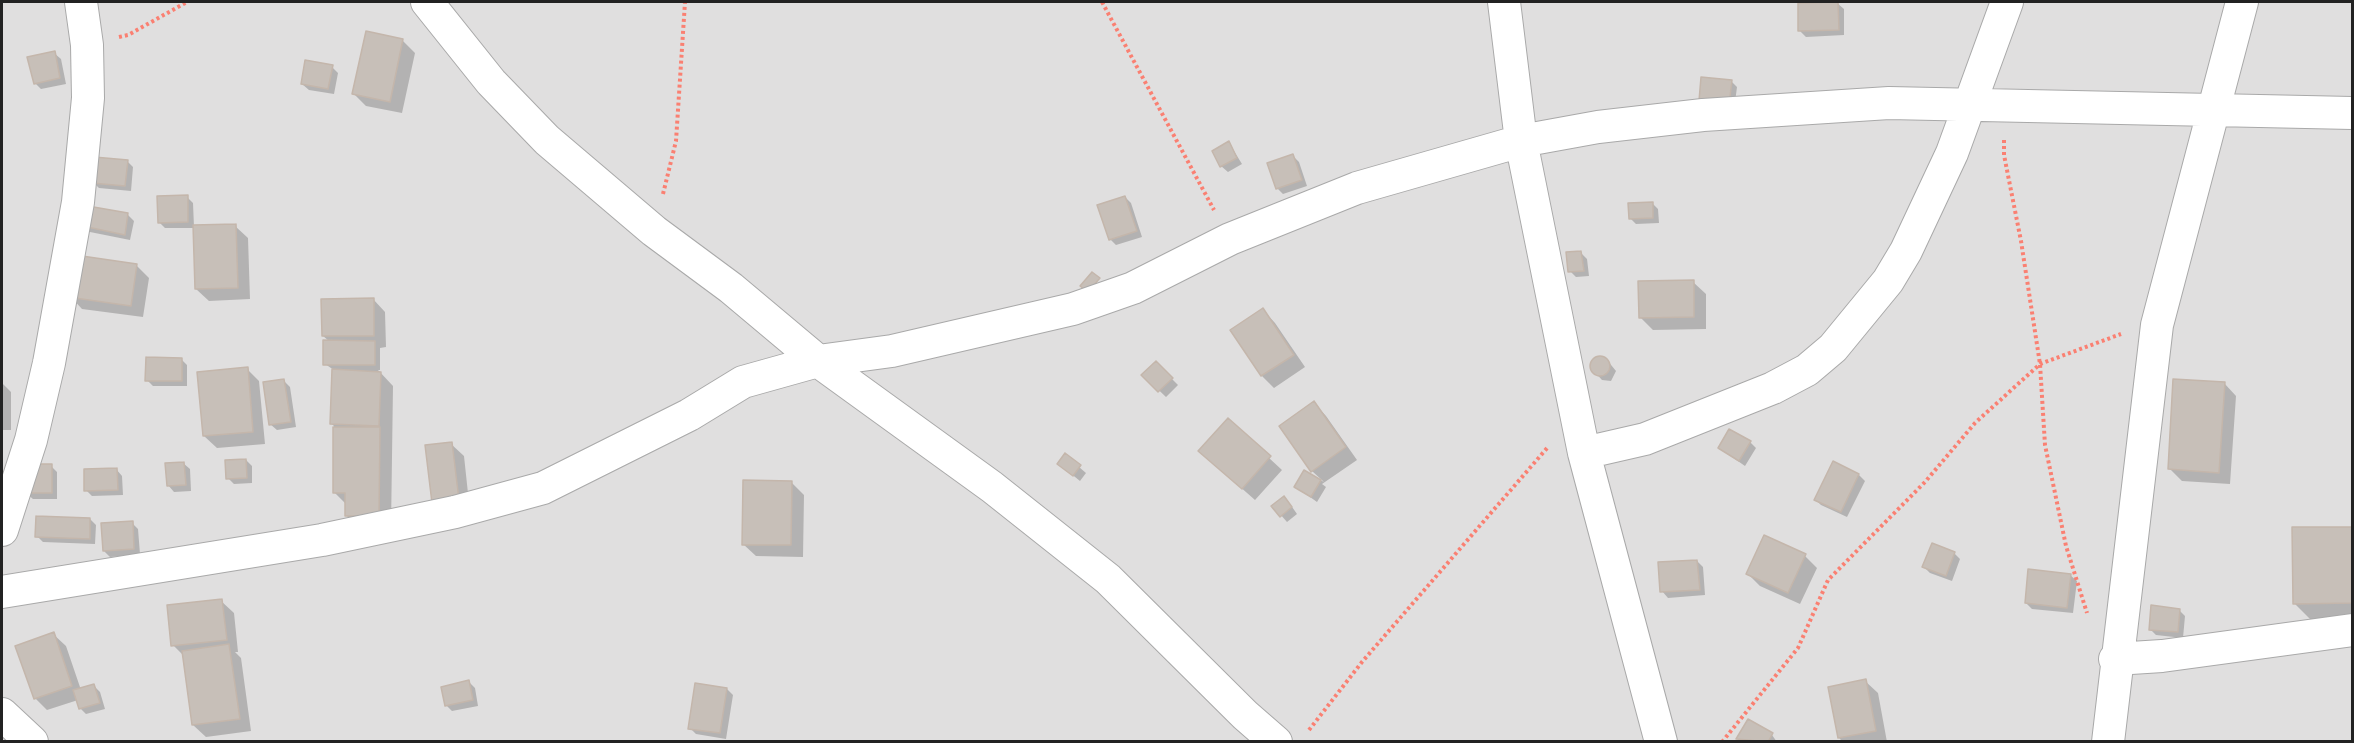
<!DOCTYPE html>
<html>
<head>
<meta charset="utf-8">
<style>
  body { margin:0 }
  #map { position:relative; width:2354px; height:743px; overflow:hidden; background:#f2efe9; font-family:Roboto,sans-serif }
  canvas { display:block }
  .frame { position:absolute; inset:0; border:3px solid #222; pointer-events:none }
</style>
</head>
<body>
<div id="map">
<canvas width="2354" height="743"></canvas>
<div class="frame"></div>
</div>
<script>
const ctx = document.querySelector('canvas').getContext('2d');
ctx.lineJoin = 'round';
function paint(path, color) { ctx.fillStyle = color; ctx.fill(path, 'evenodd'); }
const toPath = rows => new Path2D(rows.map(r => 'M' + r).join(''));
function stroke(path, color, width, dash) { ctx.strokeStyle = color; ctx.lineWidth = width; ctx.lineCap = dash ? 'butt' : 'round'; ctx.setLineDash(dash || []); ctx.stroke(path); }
const residential = toPath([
  [2,2,2352,2,2352,741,2,741]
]);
const shadow = toPath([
  [1837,3,1844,9,1844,35,1806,37,1800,31],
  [402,40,415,53,402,113,366,106,353,93],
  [54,53,61,59,66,84,41,89,35,83],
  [332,67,338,73,334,94,309,90,302,84],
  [1731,81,1737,87,1734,110,1700,101],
  [1229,143,1242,164,1228,172,1221,166],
  [1293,156,1299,162,1307,186,1283,194,1277,188],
  [127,161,133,167,131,191,99,188,93,182],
  [187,197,193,203,194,227,235,226,248,238,250,299,209,301,196,289,194,228,165,228,159,222],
  [1125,197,1131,203,1142,237,1116,245,1110,239],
  [1652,203,1658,209,1659,223,1636,224,1630,218],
  [128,215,134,221,130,240,85,231,79,225],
  [1581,253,1587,259,1589,276,1576,277,1570,271],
  [136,265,149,278,143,317,82,309,70,296],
  [1693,282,1706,294,1706,329,1653,330,1640,317],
  [373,299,385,312,386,347,380,348,380,370,378,370,393,386,391,528,359,528,346,515,346,504,334,492,334,426,331,423,334,370,325,364,329,341,323,336],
  [1263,310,1275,323,1305,367,1274,388,1262,376,1232,331],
  [1599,357,1607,360,1616,371,1611,381,1602,380,1592,369,1592,363],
  [181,359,187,365,187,386,153,386,147,380],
  [1156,363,1178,385,1166,397,1143,375],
  [247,369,259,381,265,444,217,448,204,436],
  [284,381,290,387,296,427,277,430,270,424],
  [2,383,11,392,11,430,2,430],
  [2224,383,2236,396,2230,484,2182,481,2169,468],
  [1314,403,1326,416,1357,460,1322,484,1326,487,1317,502,1296,487,1305,472,1324,482,1312,471],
  [1228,420,1282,470,1255,500,1213,463],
  [1750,442,1756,448,1745,466,1719,448],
  [451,444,464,456,470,512,446,514],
  [1065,455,1086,473,1080,481,1059,464],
  [246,460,252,466,252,483,234,484,228,478],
  [183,463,190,469,191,491,174,492,168,485],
  [1833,463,1859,475,1865,481,1847,517,1821,505,1815,499],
  [51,466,57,472,57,499,33,499,26,493],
  [116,469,122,476,123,495,92,496,86,490],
  [791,482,804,495,803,557,756,556,743,544],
  [1290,504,1297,514,1287,522,1273,506],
  [90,519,96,525,95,544,43,542,37,536],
  [132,523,138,529,140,554,110,557,104,551],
  [2293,528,2352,528,2352,620,2312,621,2294,603],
  [1954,553,1960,559,1952,581,1930,573,1924,567],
  [1805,556,1817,568,1800,604,1760,586,1748,574],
  [1697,561,1703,567,1705,595,1668,598,1662,591],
  [2070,575,2077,581,2073,613,2032,609,2026,603],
  [221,601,234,613,238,652,235,652,241,658,251,731,206,737,193,725,184,656,173,645],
  [2179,610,2185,616,2183,638,2156,635,2150,629],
  [53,634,66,646,81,690,94,686,100,692,105,709,86,714,80,708,78,700,47,710,35,698],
  [1865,681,1878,693,1887,742,1843,742,1839,738],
  [469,682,475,688,478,706,452,711,446,705],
  [727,689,733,695,726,739,696,734,690,728],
  [1748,721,1772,735,1777,742,1740,742,1738,739]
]);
const building = toPath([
  [1838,2,1839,30,1798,31,1798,3,1838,2],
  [366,31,403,39,390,102,352,94,366,31],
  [55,51,60,78,34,84,27,57,55,51],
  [305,60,333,65,328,89,301,84,305,60],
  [1701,77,1732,80,1729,105,1699,101,1701,77],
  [1229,141,1237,158,1220,167,1212,151,1229,141],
  [1293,154,1302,180,1276,189,1267,163,1293,154],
  [94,157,128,160,125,186,92,183,94,157],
  [188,195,188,222,158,223,157,196,188,195],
  [1125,196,1137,231,1109,240,1097,205,1125,196],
  [1653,202,1653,218,1629,219,1628,203,1653,202],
  [82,205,128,213,125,235,78,225,82,205],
  [236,224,238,288,195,289,193,225,236,224],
  [1581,251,1584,271,1568,272,1566,252,1581,251],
  [75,255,137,264,131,306,68,297,75,255],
  [1092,272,1100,278,1088,292,1080,286,1092,272],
  [1694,280,1694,317,1639,318,1638,281,1694,280],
  [374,298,374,336,322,336,321,299,374,298],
  [1263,308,1294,355,1261,376,1230,330,1263,308],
  [323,340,375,341,375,365,323,365,323,340],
  '1590 366a10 10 0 1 1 20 0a10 10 0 1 1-20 0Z',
  [146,357,182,358,182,381,145,381,146,357],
  [1156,361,1173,378,1158,392,1141,375,1156,361],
  [248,367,253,432,203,436,197,372,248,367],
  [332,369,381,372,379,426,330,424,332,369],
  [284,379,291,422,269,425,263,382,284,379],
  [2173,379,2225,382,2219,473,2168,469,2173,379],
  [1314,401,1346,447,1311,472,1279,426,1314,401],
  [1228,418,1271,456,1242,489,1198,451,1228,418],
  [333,427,380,427,379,516,345,516,345,493,333,493,333,427],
  [1729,429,1751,441,1739,461,1718,448,1729,429],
  [452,442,459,500,432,503,425,445,452,442],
  [1065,453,1081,465,1073,476,1057,464,1065,453],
  [246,459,247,478,226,479,225,460,246,459],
  [1833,461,1859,474,1841,512,1814,500,1833,461],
  [184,462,186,485,167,486,165,463,184,462],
  [25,464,52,464,52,493,25,493,25,464],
  [117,468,118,490,84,491,84,469,117,468],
  [1304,470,1321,480,1311,497,1294,487,1304,470],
  [743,480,792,481,791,545,742,545,743,480],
  [1284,496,1292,507,1280,517,1271,506,1284,496],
  [36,516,90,518,90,539,35,537,36,516],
  [133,521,134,549,103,551,101,523,133,521],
  [2292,527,2352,527,2352,603,2293,604,2292,527],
  [1764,535,1806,554,1788,593,1746,574,1764,535],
  [1932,543,1955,552,1946,576,1922,567,1932,543],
  [1697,560,1700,590,1660,592,1658,562,1697,560],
  [2028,569,2071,574,2067,608,2025,603,2028,569],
  [222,599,227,640,171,646,167,605,222,599],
  [2151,605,2180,609,2178,632,2149,630,2151,605],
  [54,632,72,686,34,699,15,646,54,632],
  [229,644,240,719,192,725,182,651,229,644],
  [1866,679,1876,731,1838,738,1828,687,1866,679],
  [469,680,473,700,445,706,441,687,469,680],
  [695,683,727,688,720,733,688,729,695,683],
  [94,684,100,703,79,709,73,690,94,684],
  [1748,719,1773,733,1768,742,1736,739,1748,719]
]);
const path = toPath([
  [1102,2,1214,210],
  [119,37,128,35,187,2],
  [2004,140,2004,155,2021,241,2040,364,2045,445,2066,546,2087,613],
  [663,194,676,141,685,2],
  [1309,730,1362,662,1548,447],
  [1722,742,1798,648,1828,580,1925,482,1975,423,2040,364,2121,334]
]);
const street = toPath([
  [427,2,491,82,547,140,654,231,731,288,818,361,992,487,1108,579,1245,715,1276,742],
  [1504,2,1521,141,1584,453,1661,742],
  [1584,453,1645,439,1773,388,1807,370,1833,348,1888,281,1906,251,1952,153,2007,2],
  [2,530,31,440,49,363,78,202,88,98,87,45,81,2],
  [2,592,322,540,455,512,543,488,689,415,743,382,818,361,892,351,1073,309,1133,288,1230,239,1357,188,1521,141,1598,127,1703,115,1889,103,2352,113],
  [2115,659,2162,656,2352,630],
  [2,714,32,742],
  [2108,742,2157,325,2242,2]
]);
paint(residential, '#e0dfdf');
paint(shadow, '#0003');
paint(building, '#c7bfb8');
stroke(building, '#c4b6ab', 1.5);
stroke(street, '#a9a9a9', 34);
stroke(path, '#fa8072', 4, [3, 3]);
stroke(street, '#fff', 32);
</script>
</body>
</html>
